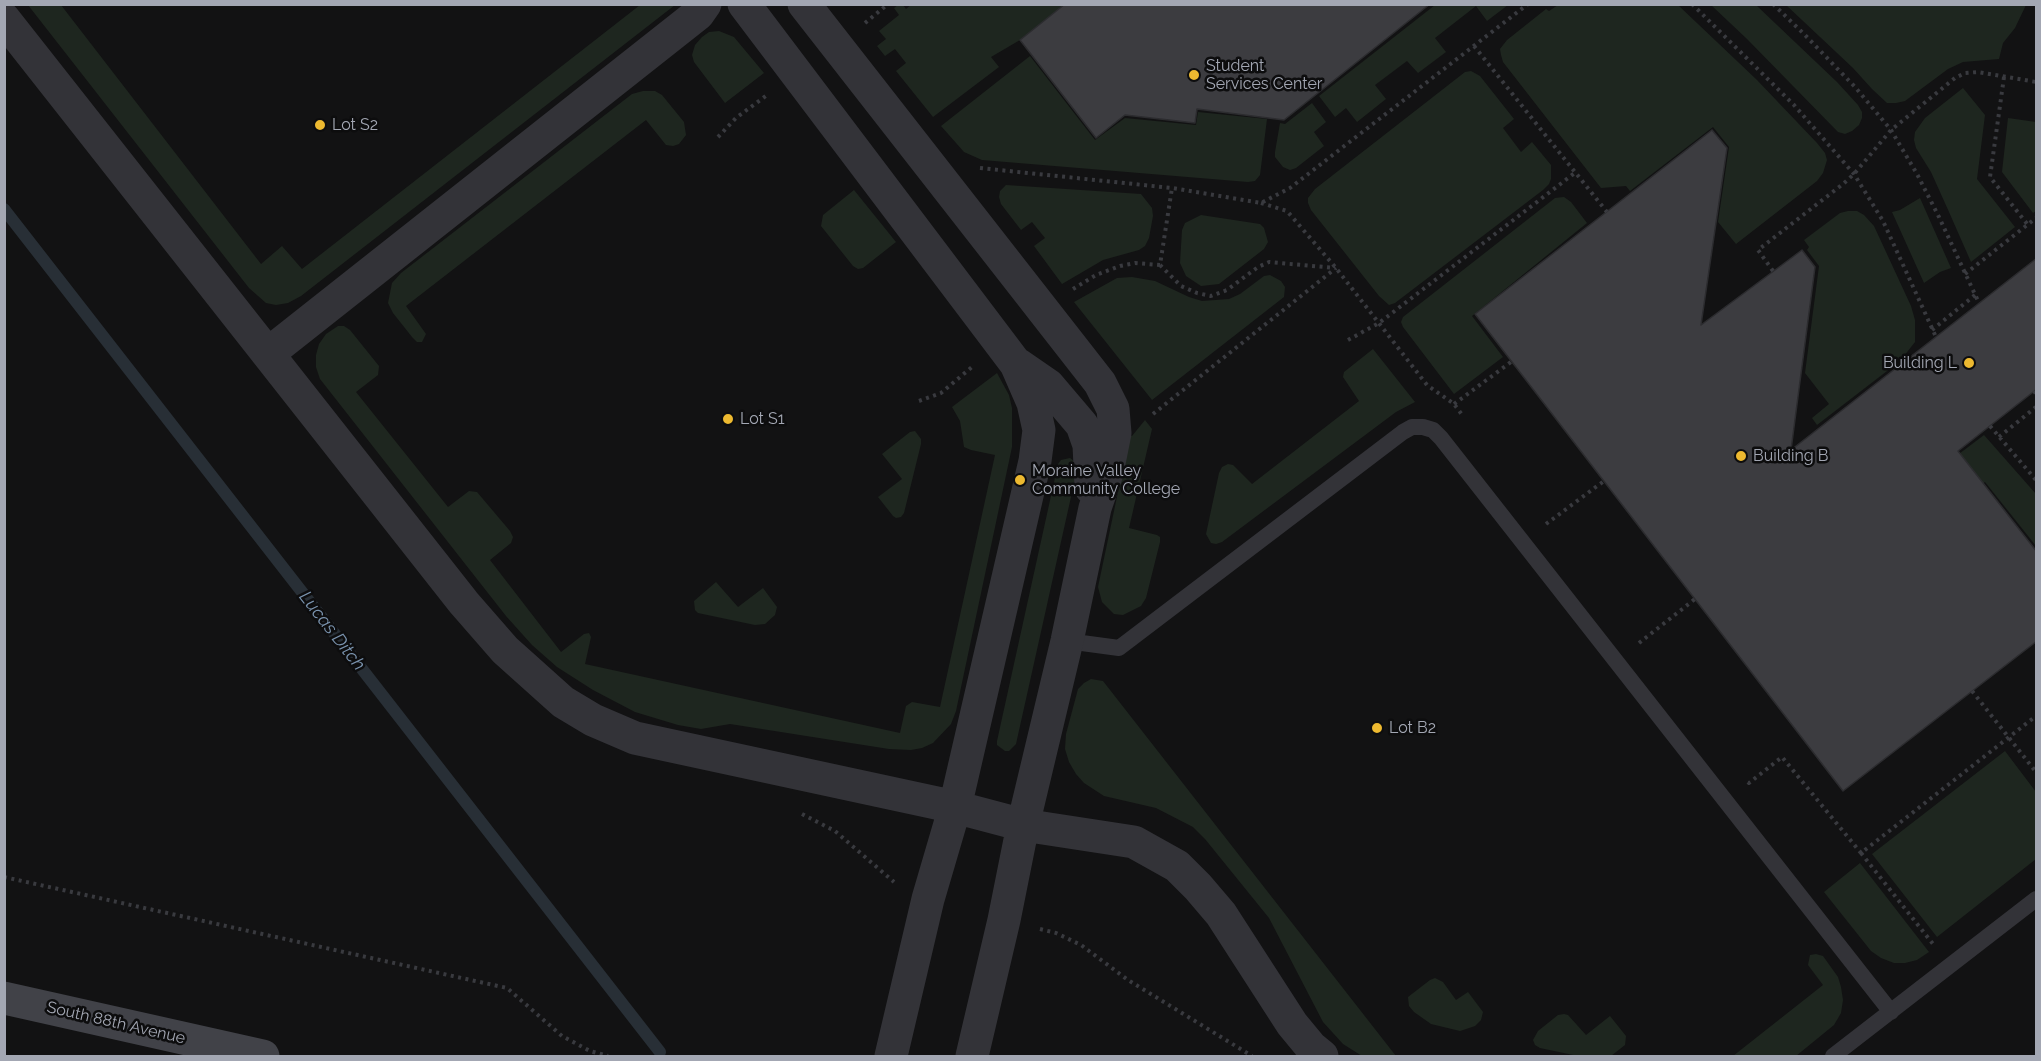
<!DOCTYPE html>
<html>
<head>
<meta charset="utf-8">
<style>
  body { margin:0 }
  #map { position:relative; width:2041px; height:1061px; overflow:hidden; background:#121213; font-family:Raleway,sans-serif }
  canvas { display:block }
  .frame { position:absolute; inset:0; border:6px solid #a3a7b3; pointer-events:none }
</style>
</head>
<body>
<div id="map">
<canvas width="2041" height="1061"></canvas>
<div class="frame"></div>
</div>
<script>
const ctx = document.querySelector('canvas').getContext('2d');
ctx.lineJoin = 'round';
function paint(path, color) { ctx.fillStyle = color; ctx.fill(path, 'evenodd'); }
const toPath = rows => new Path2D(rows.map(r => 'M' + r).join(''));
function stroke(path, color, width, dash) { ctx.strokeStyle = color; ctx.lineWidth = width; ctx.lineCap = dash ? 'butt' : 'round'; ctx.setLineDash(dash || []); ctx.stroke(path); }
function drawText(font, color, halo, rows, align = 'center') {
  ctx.font = font + ' Raleway,sans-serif'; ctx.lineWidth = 5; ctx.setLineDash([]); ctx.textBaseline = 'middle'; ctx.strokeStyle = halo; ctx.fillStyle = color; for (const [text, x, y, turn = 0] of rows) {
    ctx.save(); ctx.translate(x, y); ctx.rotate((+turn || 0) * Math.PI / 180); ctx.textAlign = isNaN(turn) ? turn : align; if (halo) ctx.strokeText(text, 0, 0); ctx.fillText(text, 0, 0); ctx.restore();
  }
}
const green = toPath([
  [912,4,1065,5,1020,40,991,57,999,67,933,117,896,71,906,63,895,49,885,56,877,46,886,39,879,31,899,15,894,8,898,5,903,5,906,9],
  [28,5,61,5,261,264,282,246,302,269,640,5,675,5,301,296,288,303,276,305,266,303,249,288],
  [1435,5,1508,5,1487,21,1476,6,1435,38,1446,52,1418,73,1407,61,1375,85,1386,99,1357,122,1346,108,1335,117,1319,96],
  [1558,5,1678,5,1757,80,1817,143,1825,153,1827,160,1823,173,1817,181,1736,244,1718,222,1729,147,1713,127,1630,191,1626,186,1601,188,1503,62,1501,55,1500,49,1507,40,1546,9,1549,11],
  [1711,5,1756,5,1837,82,1858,105,1862,112,1862,118,1859,125,1852,131,1845,134,1838,132,1747,39],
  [1786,5,2026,5,2015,28,2003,43,1999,59,1963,62,1948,69,1905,101,1896,103,1887,103,1872,89,1853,68],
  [719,31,734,37,764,73,725,103,694,62,692,55,695,45,702,37,709,32],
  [1030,56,1095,140,1125,118,1196,125,1198,112,1267,119,1260,175,1255,181,1248,182,982,160,964,152,941,126],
  [1471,71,1480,76,1514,119,1503,128,1521,152,1532,142,1551,165,1551,179,1549,184,1543,190,1395,303,1389,305,1379,296,1311,210,1308,203,1308,198,1315,189,1465,72],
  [1963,88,1985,115,1977,179,2015,227,1971,262,1949,212,1931,172,1916,148,1914,140,1915,132,1925,118],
  [643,91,655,91,662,95,684,122,686,135,679,144,673,146,666,145,646,120,406,306,426,334,422,342,417,342,412,337,393,313,388,303,392,283,401,273,632,94],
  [1312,103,1326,122,1314,132,1324,146,1296,168,1290,170,1283,167,1275,157,1275,152,1280,123,1285,124],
  [2008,118,2036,122,2036,211,2033,213,2002,172],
  [1006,185,1141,194,1152,208,1153,216,1149,238,1145,246,1139,250,1103,260,1062,284,1034,246,1045,238,1032,222,1021,230,1001,204,999,197,1000,191],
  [854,190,896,242,863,268,858,269,853,266,821,226,823,215],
  [1564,197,1571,202,1587,223,1472,316,1503,357,1454,394,1403,327,1401,322,1403,317,1555,198],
  [1920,198,1951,268,1940,272,1924,283,1892,212,1900,210],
  [1848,211,1857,211,1864,215,1874,226,1911,306,1915,320,1915,342,1900,361,1817,425,1812,418,1829,404,1805,373,1819,266,1807,250,1809,247,1804,240,1840,213],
  [1201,215,1260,224,1264,228,1268,242,1264,249,1219,284,1201,286,1186,276,1180,263,1182,230,1185,223],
  [1270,275,1281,281,1285,287,1284,297,1152,400,1074,302,1117,278,1132,277,1155,281,1189,297,1202,301,1229,299,1240,294,1264,276],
  [338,326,344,326,350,330,379,366,378,375,356,392,448,507,469,491,477,492,510,531,513,537,511,543,490,560,561,652,584,634,589,633,591,637,585,664,900,733,906,706,912,702,940,707,995,455,971,450,964,447,960,421,952,407,997,373,1009,395,1012,408,1012,447,956,711,951,724,933,743,922,748,911,750,889,749,730,724,701,729,678,725,635,712,593,690,557,667,532,645,506,616,320,379,316,367,316,355,319,344,326,334],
  [1373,349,1415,402,1396,412,1222,542,1216,544,1211,543,1206,534,1219,473,1222,467,1228,464,1233,465,1252,484,1359,401,1343,377,1344,372],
  [1145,420,1152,429,1129,528,1157,535,1160,537,1160,542,1146,598,1141,606,1123,615,1114,614,1102,602,1098,587,1130,435,1132,436],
  [915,431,921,439,921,444,904,513,901,517,896,518,893,516,878,497,902,479,882,454,910,432],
  [1984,435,2036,494,2036,546,1985,482,1947,512,1922,482],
  [1070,458,1075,462,1077,470,1016,744,1009,751,1005,751,997,745,997,741,1058,464,1061,460],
  [716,582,738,607,763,588,777,607,775,615,765,624,755,625,698,613,695,610,694,601],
  [1091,679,1103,681,1396,1056,1362,1056,1343,1044,1323,1022,1269,918,1205,839,1193,827,1156,808,1104,796,1084,783,1076,774,1069,762,1065,749,1066,734,1078,689,1084,683],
  [2005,751,2036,792,2036,859,1937,937,1872,854],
  [1860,863,1929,952,1917,960,1905,963,1894,963,1881,958,1871,951,1824,892],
  [1816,954,1823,956,1838,977,1841,987,1843,1000,1841,1013,1834,1025,1796,1056,1733,1056,1823,985,1808,965,1810,955],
  [1435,978,1443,982,1456,1000,1468,992,1483,1012,1481,1020,1475,1026,1460,1031,1431,1024,1414,1012,1409,1006,1408,997,1430,980],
  [1564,1014,1568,1015,1586,1035,1610,1016,1626,1036,1625,1045,1611,1056,1578,1056,1540,1048,1535,1045,1533,1040,1538,1031,1558,1015]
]);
const stream = toPath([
  [4,209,660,1052]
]);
const building = toPath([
  [1065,4,1430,4,1284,120,1197,109,1195,123,1125,115,1096,138,1020,40,1065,4],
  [1712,130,1727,148,1701,325,1802,250,1815,267,1791,450,2037,258,2037,389,1958,451,2037,552,2037,641,1843,791,1475,314,1712,130]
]);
const path = toPath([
  [1692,4,1794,105,1854,174,1883,221,1936,337],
  [1773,4,1804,34,1855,87,1891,130,1917,174,1939,217,1979,303],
  [865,23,888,4],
  [1474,46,1607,212],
  [2004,77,1990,177,2028,225],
  [718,137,736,118,767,95],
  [980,168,1172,188,1261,203,1290,188,1528,4],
  [1261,203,1287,211,1336,268,1427,385,1454,404,1463,416],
  [1160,265,1181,286,1197,293,1211,296,1227,290,1258,267,1269,262,1335,268],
  [1773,271,1758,250,1843,184,1854,174,1891,130,1955,78,1965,73,1978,72,2036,82],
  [1965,274,2036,218],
  [1073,289,1096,275,1120,266,1135,263,1160,265,1172,188],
  [1932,330,1975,295],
  [1348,340,1379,323,1576,172],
  [2034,391,2036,394],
  [919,401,941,393,972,367],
  [1454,404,1511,362],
  [1153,414,1336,268],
  [1990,426,2036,480],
  [1999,437,2036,407],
  [1546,524,1604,481],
  [1639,643,1695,599],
  [1972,691,2036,772],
  [1748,782,1749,783,1782,757,1861,853,2036,716],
  [802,814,835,831,894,882],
  [1861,853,1933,944],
  [4,877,507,988,562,1036,590,1051,608,1056],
  [1040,929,1056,933,1081,945,1128,980,1252,1056]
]);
const lane = toPath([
  [1067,641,1119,648,1403,432,1412,427,1423,427,1433,430,1441,438,1891,1012],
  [1833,1056,2036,899]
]);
const street = toPath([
  [744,4,1016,364,1033,403,1039,430,1035,461,955,807,928,899,891,1056],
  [804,4,1100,383,1113,409,1115,433,1107,473,1095,508,1067,641,1023,825,1004,920,972,1056],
  [4,19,464,603,505,650,563,702,593,720,635,738,955,807,1023,825,1134,842,1177,866,1198,887,1221,914,1292,1024,1311,1047,1322,1056],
  [269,353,698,14,705,4],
  [1019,365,1048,385,1082,425,1089,445,1091,488]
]);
const secondary = toPath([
  [4,998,263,1056]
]);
const markers = [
  [1194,75,6,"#edb930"],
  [320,125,6,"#edb930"],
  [1969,363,6,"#edb930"],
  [728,419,6,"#edb930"],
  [1741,456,6,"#edb930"],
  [1020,480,6,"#edb930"],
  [1377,728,6,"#edb930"]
];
const poiNames = [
  ["Student",1206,66],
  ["Services Center",1206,84],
  ["Lot S2",332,125],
  ["Building L",1957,363,"right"],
  ["Lot S1",740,419],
  ["Building B",1753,456],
  ["Moraine Valley",1032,471],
  ["Community College",1032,489],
  ["Lot B2",1389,728]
];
const streetNames = [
  ["South 88th Avenue",116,1023,13]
];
const waterNames = [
  ["Lucas Ditch",332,631,52]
];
paint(green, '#1e261f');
stroke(stream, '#282f36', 12);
paint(building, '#3c3c40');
stroke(building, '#2c2c2f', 1.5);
stroke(path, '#393a3f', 4, [3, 4.5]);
stroke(lane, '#333338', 16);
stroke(street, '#333338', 33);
stroke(secondary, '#414248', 33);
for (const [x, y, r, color] of markers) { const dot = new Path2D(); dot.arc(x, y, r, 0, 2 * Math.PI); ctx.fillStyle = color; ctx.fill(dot); stroke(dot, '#0d0d0e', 2); }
drawText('16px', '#a3a7b3', '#0d0d0e', poiNames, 'left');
drawText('16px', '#a3a7b3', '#0d0d0e', streetNames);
drawText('italic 18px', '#7a93ae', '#0d0d0e', waterNames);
</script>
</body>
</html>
